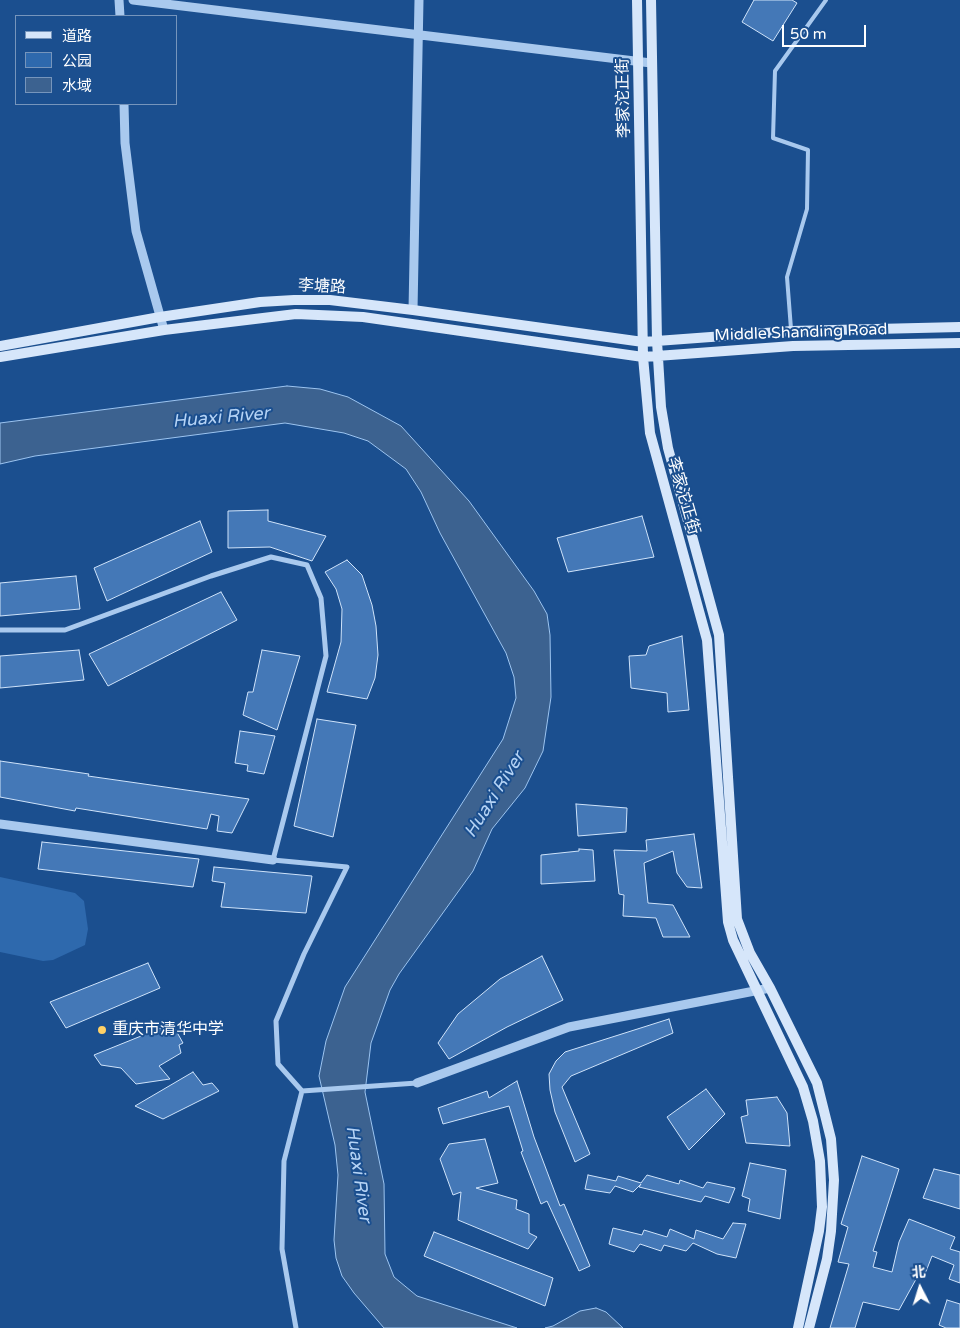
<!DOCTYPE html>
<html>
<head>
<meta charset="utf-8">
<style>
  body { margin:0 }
  #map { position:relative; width:960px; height:1328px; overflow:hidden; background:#1b4f8f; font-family:"Varela Round","Noto Sans SC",sans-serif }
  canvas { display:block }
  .legend { position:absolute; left:15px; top:15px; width:162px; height:90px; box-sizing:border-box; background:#1b4f8f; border:1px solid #7695bc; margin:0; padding:6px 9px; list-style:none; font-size:15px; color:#fff }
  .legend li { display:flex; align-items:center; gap:10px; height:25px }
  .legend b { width:25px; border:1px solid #7695bc }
  .north { position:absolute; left:895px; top:1263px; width:50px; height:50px; -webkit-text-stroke:4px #1b4f8f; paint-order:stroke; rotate:355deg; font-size:14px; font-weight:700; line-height:20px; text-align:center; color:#fff }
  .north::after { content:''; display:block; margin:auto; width:18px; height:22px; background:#fff; clip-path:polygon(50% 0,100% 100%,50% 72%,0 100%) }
  .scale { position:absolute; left:782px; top:25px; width:84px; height:22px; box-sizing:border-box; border:2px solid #fff; border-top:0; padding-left:6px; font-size:15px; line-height:18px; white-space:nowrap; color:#fff; -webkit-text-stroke:4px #1b4f8f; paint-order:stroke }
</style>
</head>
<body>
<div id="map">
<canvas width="960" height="1328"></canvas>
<ul class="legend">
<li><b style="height:6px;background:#d6e6fa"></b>道路</li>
<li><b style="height:14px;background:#2e69ad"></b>公园</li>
<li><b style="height:14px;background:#3c6290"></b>水域</li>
</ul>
<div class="north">北</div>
<div class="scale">50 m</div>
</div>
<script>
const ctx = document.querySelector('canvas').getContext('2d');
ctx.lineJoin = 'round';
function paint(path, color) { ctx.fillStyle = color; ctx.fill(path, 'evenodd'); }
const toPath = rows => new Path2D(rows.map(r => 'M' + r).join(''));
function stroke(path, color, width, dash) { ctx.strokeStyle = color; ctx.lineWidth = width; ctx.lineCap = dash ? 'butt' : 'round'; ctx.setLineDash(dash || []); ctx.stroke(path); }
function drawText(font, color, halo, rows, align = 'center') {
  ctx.font = font + ' "Varela Round","Noto Sans SC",sans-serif'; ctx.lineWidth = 4; ctx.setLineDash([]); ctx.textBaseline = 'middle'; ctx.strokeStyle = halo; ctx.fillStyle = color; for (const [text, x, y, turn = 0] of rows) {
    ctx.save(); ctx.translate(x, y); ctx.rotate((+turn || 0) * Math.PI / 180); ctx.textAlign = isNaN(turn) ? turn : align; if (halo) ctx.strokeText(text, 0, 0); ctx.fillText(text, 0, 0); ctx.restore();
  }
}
const green = toPath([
  [0,877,75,893,84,901,88,929,85,945,53,960,43,961,0,952]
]);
const water = toPath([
  [287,386,320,389,348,397,401,426,469,501,534,591,547,614,550,635,551,697,543,751,525,788,492,829,473,871,399,974,390,990,371,1043,365,1092,384,1184,385,1254,394,1277,417,1296,517,1328,384,1328,354,1293,342,1276,336,1258,334,1240,338,1175,335,1145,319,1076,326,1041,345,987,503,739,516,698,514,677,506,653,440,533,421,492,406,469,368,441,344,433,285,423,35,456,0,464,0,423,287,386],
  [596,1308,606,1312,623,1328,545,1328,553,1326,580,1311,596,1308]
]);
const building = toPath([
  [754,0,792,0,797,3,773,41,742,22,754,0],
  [268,510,268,521,326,536,312,561,270,547,228,548,228,511,268,510],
  [642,516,654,557,568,572,557,538,642,516],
  [200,521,212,552,107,601,94,568,200,521],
  [347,560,362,575,372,605,376,626,378,655,375,678,367,699,327,692,341,642,342,609,336,589,325,572,347,560],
  [76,576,80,609,0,616,0,583,76,576],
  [221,592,237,620,108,686,89,654,221,592],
  [682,636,689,710,668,712,667,693,631,688,629,656,646,655,649,646,682,636],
  [79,650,84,680,0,688,0,656,79,650],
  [262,650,300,656,277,730,243,715,248,692,253,692,262,650],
  [317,719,356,725,333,837,294,826,317,719],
  [240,731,275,736,264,774,247,771,248,765,235,763,240,731],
  [0,761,89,774,88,776,249,799,232,833,217,831,219,816,211,814,207,829,76,808,75,811,0,797,0,761],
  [576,804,627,808,626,832,578,836,576,804],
  [694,834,702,888,687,887,677,873,673,851,644,863,648,903,673,905,690,937,663,937,656,918,623,916,624,895,619,894,614,850,647,851,646,840,694,834],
  [42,842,199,859,193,887,38,869,42,842],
  [579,849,593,850,595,881,541,884,541,855,579,851,579,849],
  [214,867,312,876,306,913,221,907,225,883,212,881,214,867],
  [542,956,563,1000,507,1027,449,1059,438,1043,458,1014,500,979,542,956],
  [148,963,160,988,66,1028,50,1002,148,963],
  [669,1019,673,1033,571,1076,562,1087,590,1154,575,1162,555,1112,550,1090,549,1074,556,1061,565,1052,669,1019],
  [174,1027,183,1043,179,1045,181,1053,159,1066,170,1079,136,1084,121,1068,101,1065,94,1055,161,1028,169,1030,174,1027],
  [193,1072,203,1085,212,1083,219,1091,163,1119,135,1106,193,1072],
  [517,1081,534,1137,560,1206,564,1204,590,1266,579,1271,547,1201,541,1204,521,1152,523,1151,509,1106,443,1124,438,1108,487,1091,489,1098,517,1081],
  [706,1089,725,1114,689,1150,667,1117,706,1089],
  [777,1097,787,1113,790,1146,746,1143,741,1117,748,1115,746,1100,777,1097],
  [485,1139,498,1183,476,1188,517,1200,516,1209,529,1214,529,1233,537,1237,528,1249,458,1220,461,1192,453,1195,440,1159,449,1144,485,1139],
  [862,1156,899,1169,873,1251,877,1252,873,1267,892,1272,899,1242,909,1219,955,1237,950,1249,960,1252,960,1283,949,1279,954,1265,932,1256,925,1274,920,1272,899,1310,863,1302,855,1328,830,1328,849,1264,838,1262,848,1227,841,1224,862,1156],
  [750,1163,786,1170,780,1219,748,1211,750,1199,742,1196,750,1163],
  [934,1169,960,1175,960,1209,923,1198,934,1169],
  [588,1175,616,1181,618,1176,641,1183,647,1175,679,1184,680,1180,703,1188,707,1182,735,1188,729,1203,705,1196,701,1202,639,1187,641,1184,633,1192,615,1186,610,1193,585,1189,588,1175],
  [733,1223,746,1224,736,1258,717,1254,693,1243,686,1251,664,1245,661,1251,640,1244,634,1252,609,1244,613,1228,642,1235,644,1230,667,1237,670,1229,694,1239,696,1230,723,1239,733,1223],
  [434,1232,553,1278,545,1306,424,1256,434,1232],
  [947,1300,960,1304,960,1328,946,1328,939,1325,947,1300]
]);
const service = toPath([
  [791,329,787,277,807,209,808,150,773,138,775,71,826,0]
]);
const minor = toPath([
  [0,630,65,630,211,576,271,557,307,565,321,598,326,656,273,860,347,867,304,954,276,1021,278,1064,302,1091,284,1161,282,1249,296,1328],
  [302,1091,417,1083]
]);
const tertiary = toPath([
  [119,0,120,16],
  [133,0,651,63],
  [124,104,125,143,136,231,164,330],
  [413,310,419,0],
  [0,824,273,860],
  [417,1083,569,1027,770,988]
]);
const secondary = toPath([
  [637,0,643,357,650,433,707,640,728,922,733,940,803,1087,813,1121,820,1161,822,1207,819,1231,798,1328],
  [651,0,657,341,661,407,668,448,719,635,737,919,750,953,770,988,817,1083,831,1139,834,1180,831,1231,827,1259,809,1328],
  [0,346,160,317,260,302,294,300,330,300,413,310,643,342,792,331,960,327],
  [0,357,164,330,296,314,363,317,643,357,793,346,960,343]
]);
const markers = [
  [102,1030,5,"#ffd166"]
];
const streetNames = [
  ["李家沱正街",624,98,-91],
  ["李塘路",322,287,3],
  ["Middle Shanding Road",801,333,-2],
  ["李家沱正街",683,496,74]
];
const poiNames = [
  ["重庆市清华中学",112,1030]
];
const waterNames = [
  ["Huaxi River",221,418,-5],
  ["Huaxi River",495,795,-58],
  ["Huaxi River",358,1174,82]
];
paint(green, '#2e69ad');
paint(water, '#3c6290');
stroke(water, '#9cc4f0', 1);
paint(building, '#4478b7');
stroke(building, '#cfe3fa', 1);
stroke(service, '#a9c9ee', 4);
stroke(minor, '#a9c9ee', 5);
stroke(tertiary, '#a9c9ee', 9);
stroke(secondary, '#d6e6fa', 10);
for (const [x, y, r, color] of markers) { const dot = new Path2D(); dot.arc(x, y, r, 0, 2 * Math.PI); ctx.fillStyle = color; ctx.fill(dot); stroke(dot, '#1b4f8f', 2); }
drawText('16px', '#fff', '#1b4f8f', streetNames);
drawText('16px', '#fff', '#1b4f8f', poiNames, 'left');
drawText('italic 18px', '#b5d3f5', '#1b4f8f', waterNames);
</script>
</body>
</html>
